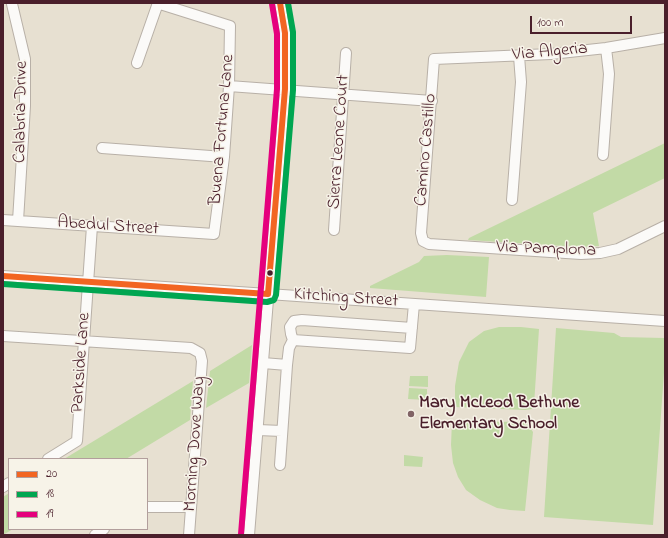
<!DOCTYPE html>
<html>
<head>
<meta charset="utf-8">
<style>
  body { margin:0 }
  #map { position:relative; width:668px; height:538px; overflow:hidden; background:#e7e0d1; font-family:"Indie Flower",sans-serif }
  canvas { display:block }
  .frame { position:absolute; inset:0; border:4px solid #4a1f2b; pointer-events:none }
  .legend { position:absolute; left:8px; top:458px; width:140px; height:72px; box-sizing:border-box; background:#f7f3e8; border:1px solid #b29e9c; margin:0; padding:5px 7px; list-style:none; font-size:12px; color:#4a1f2b }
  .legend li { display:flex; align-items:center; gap:8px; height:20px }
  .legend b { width:20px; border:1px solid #b29e9c }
  .scale { position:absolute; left:530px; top:16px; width:102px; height:18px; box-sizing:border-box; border:2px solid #4a1f2b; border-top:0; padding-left:5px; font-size:12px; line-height:14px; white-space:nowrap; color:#4a1f2b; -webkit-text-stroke:3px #f7f3e8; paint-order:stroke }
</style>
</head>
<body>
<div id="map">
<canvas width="668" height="538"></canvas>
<div class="frame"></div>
<ul class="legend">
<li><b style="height:5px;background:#f26522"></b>20</li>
<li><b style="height:5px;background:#00a651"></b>18</li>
<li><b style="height:5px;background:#e5007d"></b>19</li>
</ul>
<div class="scale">100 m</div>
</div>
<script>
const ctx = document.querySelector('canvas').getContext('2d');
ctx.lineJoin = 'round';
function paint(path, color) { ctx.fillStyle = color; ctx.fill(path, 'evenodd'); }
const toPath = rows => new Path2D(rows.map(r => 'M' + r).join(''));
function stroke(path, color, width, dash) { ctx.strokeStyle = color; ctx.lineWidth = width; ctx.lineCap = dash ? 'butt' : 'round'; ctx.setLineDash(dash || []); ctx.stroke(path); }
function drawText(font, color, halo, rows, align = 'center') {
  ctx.font = font + ' "Indie Flower",sans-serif'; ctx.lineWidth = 3; ctx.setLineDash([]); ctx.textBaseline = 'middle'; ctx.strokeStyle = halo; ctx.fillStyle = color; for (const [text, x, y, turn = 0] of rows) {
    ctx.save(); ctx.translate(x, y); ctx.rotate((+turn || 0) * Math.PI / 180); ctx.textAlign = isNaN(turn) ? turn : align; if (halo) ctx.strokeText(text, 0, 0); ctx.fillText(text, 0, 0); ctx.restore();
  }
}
const green = toPath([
  [665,143,665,178,593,213,599,246,580,247,468,240,469,238],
  [447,255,489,257,486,297,370,288,370,286,419,262,424,256],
  [499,327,521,327,539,329,534,405,532,409,525,410,455,407,455,386,459,362,469,342,484,331],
  [556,328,614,333,621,337,664,338,665,339,665,359,653,525,544,517],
  [252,345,249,383,206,408,210,371],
  [410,376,428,376,428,387,409,386],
  [193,381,190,420,126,459,64,459],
  [409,388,427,389,427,400,408,399],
  [452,421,522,422,528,425,533,432,525,511,510,510,497,508,480,500,466,490,458,477,453,463,451,445],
  [404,455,423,457,422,467,404,466],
  [9,493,9,529,13,529,3,535,3,497]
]);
const minor = toPath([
  [12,4,25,59,25,106,18,221],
  [665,38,606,48,551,54,434,59,421,233,423,241,429,244,581,254,600,253,618,249,665,226],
  [137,63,158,3],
  [229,86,432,101],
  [102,148,224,157],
  [603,155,609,74,606,48],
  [512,200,521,82,519,56],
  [3,220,214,234,224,157,229,86,230,26,157,3],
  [334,230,346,53],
  [3,276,665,321],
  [3,336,191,348,200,353,202,361,189,535],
  [293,340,410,348,414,304],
  [293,340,291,334,290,327,294,321,302,320,412,328],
  [263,363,287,365],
  [258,430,282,431],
  [48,459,77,441,92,226],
  [280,465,287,365,289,348,293,340],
  [3,487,9,483],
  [147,507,191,507],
  [95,535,104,529],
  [249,535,285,89,285,33,280,3]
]);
const bus1 = toPath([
  [3,276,268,294,285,89,285,33,280,3]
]);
const bus2 = toPath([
  [3,284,267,302,274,300,276,295,293,90,293,32,288,3]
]);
const bus3 = toPath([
  [241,534,277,89,277,34,272,4]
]);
const markers = [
  [270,273,3.5,"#4a1f2b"],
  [411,414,4,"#816365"]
];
const streetNames = [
  ["Via Algeria",550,53,-5],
  ["Calabria Drive",22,112,-89],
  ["Buena Fortuna Lane",223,130,-85],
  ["Sierra Leone Court",340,142,-86],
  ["Camino Castillo",427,150,-85],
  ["Abedul Street",108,227,4],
  ["Via Pamplona",546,250,2],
  ["Kitching Street",346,299,4],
  ["Parkside Lane",82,363,-86],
  ["Morning Dove Way",196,444,-86]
];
const poiNames = [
  ["Mary McLeod Bethune",419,404],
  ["Elementary School",419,425]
];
paint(green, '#c2daa6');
stroke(minor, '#b8b0a7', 12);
stroke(minor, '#fbfaf8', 10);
stroke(bus1, '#f26522', 6);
stroke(bus2, '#00a651', 6);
stroke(bus3, '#e5007d', 6);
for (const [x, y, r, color] of markers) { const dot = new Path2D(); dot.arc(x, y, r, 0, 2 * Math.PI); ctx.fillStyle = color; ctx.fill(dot); stroke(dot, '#f7f3e8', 1.5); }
drawText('18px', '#4a1f2b', '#f7f3e8', streetNames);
drawText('bold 18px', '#4a1f2b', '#f7f3e8', poiNames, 'left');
</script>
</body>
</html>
